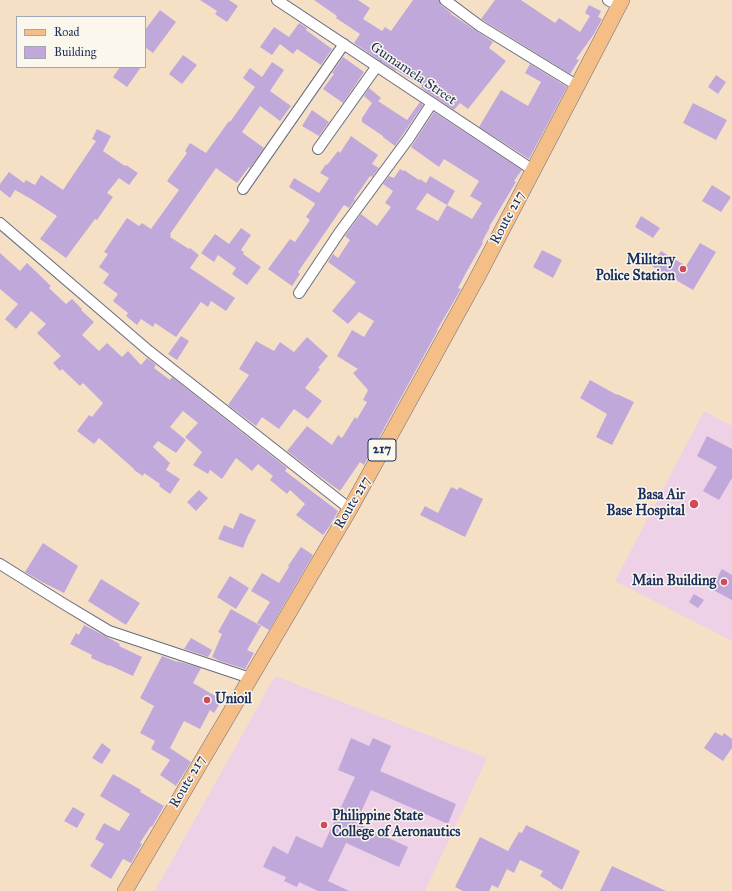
<!DOCTYPE html>
<html>
<head>
<meta charset="utf-8">
<style>
  body { margin:0 }
  #map { position:relative; width:732px; height:891px; overflow:hidden; background:#f5e0c6; font-family:"IM FELL Great Primer",serif }
  canvas { display:block }
  .legend { position:absolute; left:16px; top:16px; width:130px; height:52px; box-sizing:border-box; background:#fbf7ec; border:1px solid #a1a7b3; margin:0; padding:5px 7px; list-style:none; font-size:12px; color:#1b2f5e }
  .legend li { display:flex; align-items:center; gap:8px; height:20px }
  .legend b { width:20px; border:1px solid #a1a7b3 }
</style>
</head>
<body>
<div id="map">
<canvas width="732" height="891"></canvas>
<ul class="legend">
<li><b style="height:5px;background:#f6be87"></b>Road</li>
<li><b style="height:11px;background:#c0a9da"></b>Building</li>
</ul>
</div>
<script>
const ctx = document.querySelector('canvas').getContext('2d');
ctx.lineJoin = 'round';
function paint(path, color) { ctx.fillStyle = color; ctx.fill(path, 'evenodd'); }
const toPath = rows => new Path2D(rows.map(r => 'M' + r).join(''));
function stroke(path, color, width, dash) { ctx.strokeStyle = color; ctx.lineWidth = width; ctx.lineCap = dash ? 'butt' : 'round'; ctx.setLineDash(dash || []); ctx.stroke(path); }
function drawText(font, color, halo, rows, align = 'center') {
  ctx.font = font + ' "IM FELL Great Primer",serif'; ctx.lineWidth = 3; ctx.setLineDash([]); ctx.textBaseline = 'middle'; ctx.strokeStyle = halo; ctx.fillStyle = color; for (const [text, x, y, turn = 0] of rows) {
    ctx.save(); ctx.translate(x, y); ctx.rotate((+turn || 0) * Math.PI / 180); ctx.textAlign = isNaN(turn) ? turn : align; if (halo) ctx.strokeText(text, 0, 0); ctx.fillText(text, 0, 0); ctx.restore();
  }
}
const built = toPath([
  [704,411,732,426,732,641,615,581],
  [275,676,487,758,425,891,155,891]
]);
const building = toPath([
  [200,0,229,0,238,6,227,22,215,14,217,11],
  [314,0,358,0,370,8,363,19,382,31,385,27,391,31,413,0,439,0,441,5,451,13,451,14,493,42,489,48,506,61,468,109,460,103,454,110,427,92,421,87,422,86,396,70,395,71,354,43,360,34,336,18,337,16],
  [495,0,521,0,555,23,559,18,580,32,590,16,585,13,589,5,601,11,598,17,602,19,594,34,576,59,579,60,570,74,481,19],
  [160,10,176,22,153,53,145,47,145,30],
  [299,23,307,28,306,30,332,49,321,65,297,49,293,54,280,44,272,55,260,47,274,27,289,37],
  [183,55,197,65,182,84,169,74],
  [343,57,364,72,343,103,323,89,334,74,332,73],
  [272,62,284,70,270,91,291,106,280,121,260,106,242,132,264,148,250,168,249,167,237,183,216,168,170,234,171,235,170,237,189,249,190,248,199,255,190,268,235,298,226,311,211,301,208,307,201,302,176,337,155,323,153,327,141,319,137,325,126,316,128,313,113,301,118,294,103,283,109,274,99,267,108,254,104,252,127,218,139,226,142,223,151,229,179,190,167,181,187,153,185,151,190,143,206,153,229,121,230,122,255,87,243,78,250,68,262,77],
  [530,64,567,87,529,159,479,127,501,90,528,106,541,82,525,73],
  [120,67,141,67,127,87,113,77],
  [716,75,726,82,718,94,708,87],
  [369,88,381,98,378,101,407,120,420,102,423,105,395,146,383,137,383,136,362,122,362,118,372,103,364,96],
  [693,103,727,120,716,140,683,123],
  [312,110,329,122,319,136,302,126],
  [434,112,522,170,514,181,516,182,489,227,490,227,485,236,482,242,483,243,467,271,458,288,461,289,437,330,438,330,364,465,360,462,340,491,318,475,287,451,307,426,332,445,338,435,342,438,355,417,357,419,367,402,363,400,368,390,353,373,358,369,337,356,352,330,364,337,374,321,359,312,348,324,332,311,356,282,328,262,333,254,338,258,350,240,345,236,361,214,377,226,391,207,385,203,393,191,383,184,389,176,394,178,400,169,403,171,404,170,419,180,420,179,426,183,430,176,455,191,447,205,427,193,416,209,438,221,447,205,472,219,482,203,470,196,479,181,444,159,439,167,411,147],
  [97,129,111,136,103,151,125,166,126,165,138,173,129,185,119,178,107,193,113,197,97,220,95,219,66,258,40,239,57,216,31,199,15,190,10,198,0,190,0,184,9,172,24,183,26,180,35,185,41,175,63,190,96,141,92,139],
  [351,136,378,155,372,164,379,168,372,177,370,176,354,199,355,200,349,208,344,205,298,272,300,274,292,286,268,269,290,239,295,242,310,220,306,217,315,204,313,202,289,187,294,178,319,193,329,178,320,173,326,164,327,165,338,151,340,153],
  [712,185,731,197,721,212,702,201],
  [641,216,660,228,653,238,635,227],
  [241,228,251,235,241,250,244,252,243,254,261,267,247,285,232,274,236,268,218,255,214,262,201,253,215,234,229,244],
  [700,243,716,252,693,290,652,266,661,251,686,266],
  [542,250,562,260,553,278,533,267],
  [0,253,20,271,27,263,51,286,49,288,66,304,72,299,82,309,81,310,94,322,82,335,99,351,107,343,122,357,128,351,141,365,147,358,156,365,154,368,170,380,172,377,287,468,285,471,338,511,329,527,323,535,296,515,305,504,290,490,287,494,270,480,273,476,258,464,252,471,236,458,222,479,210,470,208,474,193,465,202,452,185,437,198,423,183,411,170,427,186,440,176,453,158,441,153,447,170,463,166,470,180,479,170,494,159,486,160,484,144,473,143,476,134,470,134,469,99,438,94,444,77,431,89,415,92,417,103,403,83,383,80,386,62,369,60,371,53,363,61,356,37,333,46,324,31,311,16,329,5,319,18,304,0,289],
  [181,336,189,341,177,360,168,354],
  [307,337,328,356,318,368,320,369,305,388,322,401,308,419,294,409,279,429,262,417,256,426,228,405,249,375,239,369,256,341,274,351,280,342,294,352],
  [590,380,617,395,617,394,634,402,612,445,596,437,607,414,580,398],
  [707,436,732,449,732,478,719,500,703,491,717,467,697,456],
  [451,487,458,490,459,487,483,499,465,537,420,515,425,506,438,513],
  [199,490,208,498,196,511,187,502],
  [240,513,256,520,249,534,249,533,243,548,218,539,224,525,233,529],
  [43,543,78,566,64,593,42,582,25,572],
  [301,547,313,555,269,630,257,623,270,602,251,591,262,573,279,583,289,567,288,566],
  [722,569,732,575,732,600,711,589],
  [230,576,249,588,236,609,217,597],
  [101,579,140,603,126,625,88,601],
  [694,594,704,600,698,608,689,602],
  [231,609,261,626,247,650,254,653,245,669,220,661,212,657,222,634,218,632],
  [84,625,120,644,119,646,142,657,133,676,109,665,109,666,91,658,92,655,70,644,76,633,79,635],
  [191,638,212,650,208,657,184,649],
  [162,656,177,662,177,661,201,668,193,683,222,700,214,713,210,710,200,729,184,721,170,748,191,762,176,786,160,775,170,760,151,749,155,741,140,733,154,706,140,698],
  [715,732,722,736,724,733,732,739,732,748,723,761,704,748],
  [351,738,369,746,373,738,391,746,380,771,456,804,448,824,371,790,356,823,408,847,399,867,346,843,328,881,349,891,318,891,299,882,297,887,284,881,286,877,263,867,273,846,288,854,296,836,322,848,355,777,338,770],
  [102,743,111,750,102,764,92,758],
  [113,774,141,790,140,792,164,806,152,827,151,826,140,843,142,844,131,863,123,859,111,879,90,866,104,844,95,839,104,823,119,831,130,814,100,796],
  [73,807,85,814,77,828,64,821],
  [526,825,580,851,562,890,552,884,552,883,540,876,543,871,520,860,514,873,507,869,498,888,492,885,489,891,463,891,455,887,480,837,508,851,519,832,522,833],
  [612,866,666,891,600,891]
]);
const street = toPath([
  [277,0,533,170],
  [445,0,480,26,578,86],
  [608,0,619,6],
  [318,149,377,66],
  [243,189,344,44],
  [0,223,149,351,350,509],
  [299,293,339,233,409,138,432,103],
  [0,564,64,604,109,631,250,678]
]);
const primary = toPath([
  [125,891,350,509,476,280,622,0]
]);
const markers = [
  [683,269,4,"#d1495b"],
  [694,504,5,"#d1495b"],
  [724,582,4,"#d1495b"],
  [207,700,4,"#d1495b"],
  [324,825,4,"#d1495b"]
];
const shields = [
  [382,450,28]
];
const shieldNames = [
  ["217",382,450]
];
const streetNames = [
  ["Gumamela Street",413,74,34],
  ["Route 217",508,218,-62],
  ["Route 217",353,503,-60],
  ["Route 217",188,782,-60]
];
const poiNames = [
  ["Military",675,261],
  ["Police Station",675,277],
  ["Basa Air",685,496],
  ["Base Hospital",685,512],
  ["Main Building",716,582],
  ["Unioil",215,700,"left"],
  ["Philippine State",332,817,"left"],
  ["College of Aeronautics",332,833,"left"]
];
paint(built, '#eed0e7');
paint(building, '#c0a9da');
stroke(street, '#676d82', 12);
stroke(primary, '#676d82', 16);
stroke(street, '#fff', 10);
stroke(primary, '#f6be87', 15);
for (const [x, y, r, color] of markers) { const dot = new Path2D(); dot.arc(x, y, r, 0, 2 * Math.PI); ctx.fillStyle = color; ctx.fill(dot); stroke(dot, '#fbf7ec', 1.5); }
for (const [x, y, w] of shields) { const box = new Path2D(); box.roundRect(x - w / 2, y - 11, w, 22, 3); ctx.fillStyle = '#fbf7ec'; ctx.fill(box); stroke(box, '#1b2f5e', 1); }
drawText('bold 13px', '#1b2f5e', null, shieldNames);
drawText('14px', '#1b2f5e', '#fbf7ec', streetNames);
drawText('bold 14px', '#1b2f5e', '#fbf7ec', poiNames, 'right');
</script>
</body>
</html>
